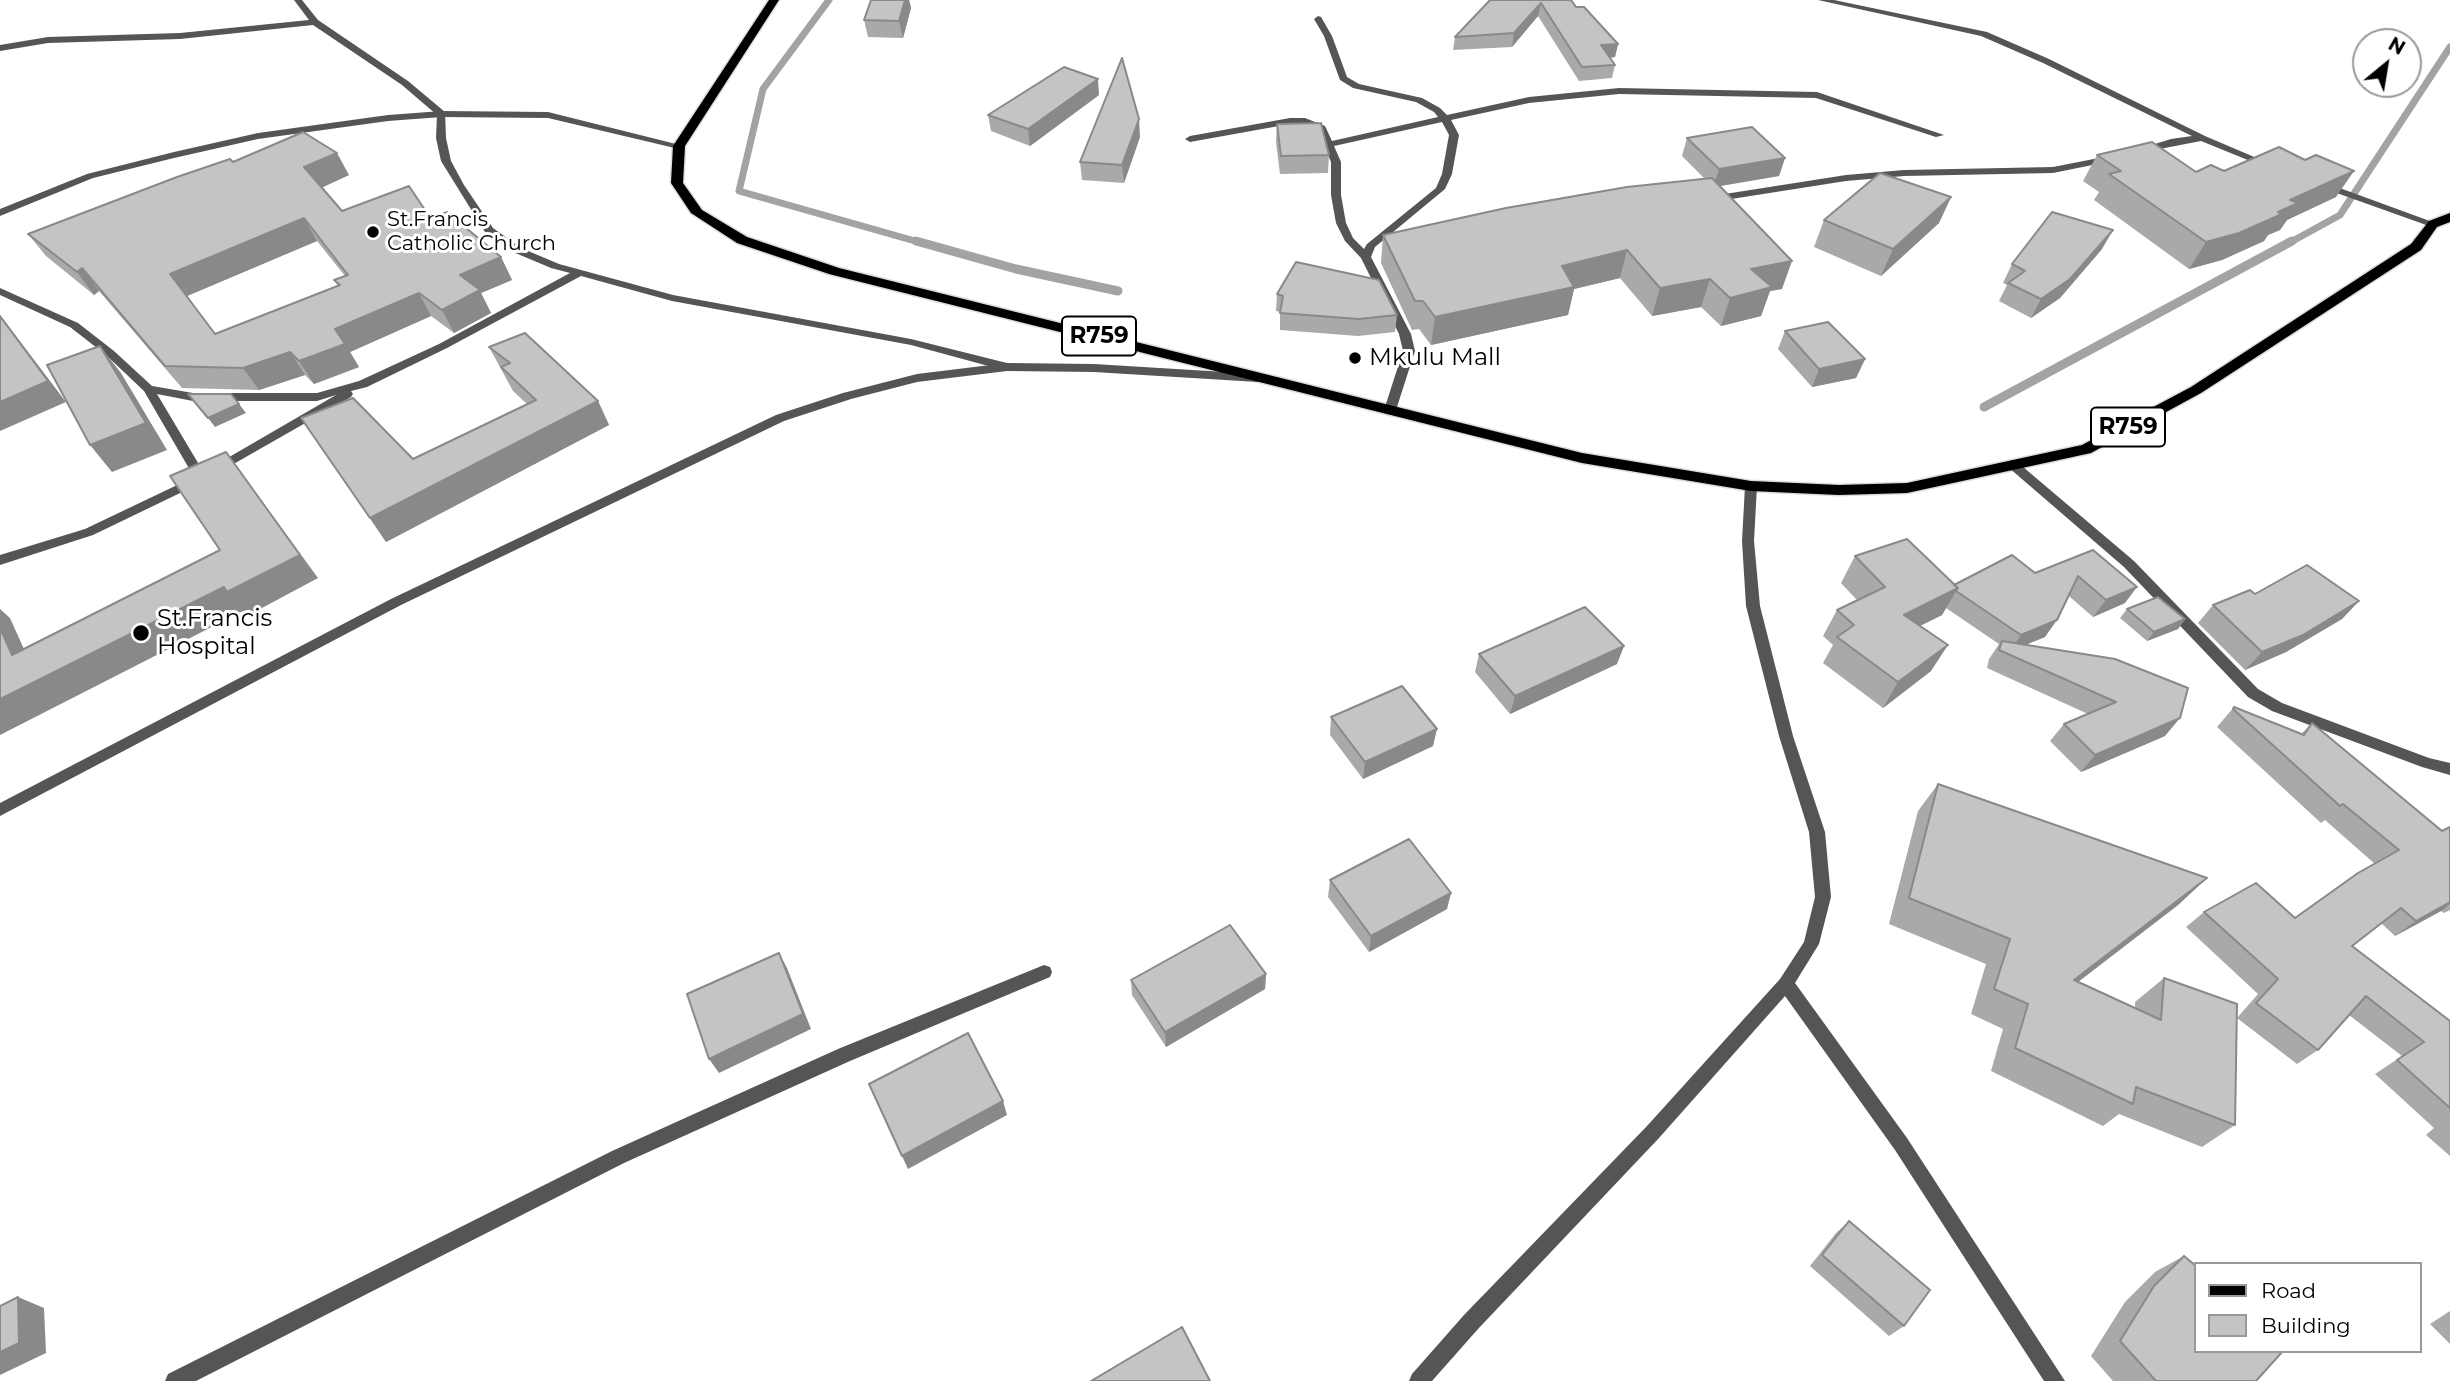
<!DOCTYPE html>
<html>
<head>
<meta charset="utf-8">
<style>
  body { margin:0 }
  #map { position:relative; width:2450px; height:1381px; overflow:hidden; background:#fff; font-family:Montserrat,sans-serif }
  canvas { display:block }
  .legend { position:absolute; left:2194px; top:1262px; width:228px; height:91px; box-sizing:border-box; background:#fff; border:2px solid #999; margin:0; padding:9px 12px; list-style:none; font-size:21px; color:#000 }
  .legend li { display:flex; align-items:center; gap:14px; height:35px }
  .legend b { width:35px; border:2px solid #999 }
  .north { position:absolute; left:2352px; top:28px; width:70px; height:70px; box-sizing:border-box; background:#fff; border:2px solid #999; border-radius:50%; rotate:30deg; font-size:19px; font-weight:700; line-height:28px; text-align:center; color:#000 }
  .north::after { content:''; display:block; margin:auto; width:24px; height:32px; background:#000; clip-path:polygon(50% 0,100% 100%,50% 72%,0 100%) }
</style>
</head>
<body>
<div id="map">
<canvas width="2450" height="1381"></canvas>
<ul class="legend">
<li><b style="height:9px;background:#000"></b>Road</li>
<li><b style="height:19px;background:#c4c4c4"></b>Building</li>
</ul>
<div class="north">N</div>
</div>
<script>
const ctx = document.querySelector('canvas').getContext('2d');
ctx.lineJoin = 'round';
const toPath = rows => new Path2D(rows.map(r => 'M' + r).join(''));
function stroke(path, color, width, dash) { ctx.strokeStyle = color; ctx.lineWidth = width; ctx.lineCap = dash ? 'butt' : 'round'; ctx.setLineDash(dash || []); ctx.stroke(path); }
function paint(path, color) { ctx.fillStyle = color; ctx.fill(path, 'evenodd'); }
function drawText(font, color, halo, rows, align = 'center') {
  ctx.font = font + ' Montserrat,sans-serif'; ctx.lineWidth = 6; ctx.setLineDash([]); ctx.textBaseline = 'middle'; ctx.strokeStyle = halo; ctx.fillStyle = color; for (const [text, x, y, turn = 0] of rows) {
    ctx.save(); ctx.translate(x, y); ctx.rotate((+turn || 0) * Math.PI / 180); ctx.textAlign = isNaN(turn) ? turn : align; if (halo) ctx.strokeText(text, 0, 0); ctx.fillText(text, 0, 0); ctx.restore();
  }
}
const streamFar1 = toPath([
  [829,0,763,89,739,191,922,243],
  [2289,243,2340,215,2450,47]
]);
const stream = toPath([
  [916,241,1016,269,1118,291],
  [1984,407,2292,241]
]);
const service = toPath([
  [294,0,302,0,318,20,408,81,445,112,446,138,451,161,464,185,493,228,521,248,559,264,673,295,911,339,1011,364,1013,367,1007,371,911,345,672,301,581,276,447,348,367,387,351,391,353,394,351,397,216,474,210,470,212,467,336,395,317,401,193,401,157,394,207,478,205,481,93,535,0,565,0,555,85,529,194,477,144,391,106,355,70,327,0,295,0,288,78,323,114,351,152,386,193,393,317,393,359,381,439,344,570,273,551,268,513,252,485,232,441,161,436,138,437,115,402,85,313,25,180,39,48,43,0,51,0,45,48,37,180,33,309,20,294,0]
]);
const minor = toPath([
  [1818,0,1834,0,1987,32,2049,59,2205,136,2273,165,2265,167,2201,141,2139,153,2139,149,2171,139,2192,136,2043,63,1981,36,1818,0],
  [1318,16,1321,17,1332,36,1347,77,1359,84,1422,98,1440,108,1447,115,1529,97,1619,88,1817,92,1944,135,1936,137,1816,98,1619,94,1529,103,1451,120,1459,135,1452,174,1445,189,1375,247,1371,257,1411,334,1415,351,1396,410,1390,414,1384,410,1403,351,1399,334,1361,258,1345,241,1336,223,1331,195,1331,162,1318,130,1304,124,1290,124,1190,142,1185,139,1190,136,1290,118,1305,118,1325,126,1332,141,1438,117,1434,112,1416,102,1353,88,1340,80,1324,36,1314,19,1318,16],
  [1442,122,1449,135,1442,174,1436,188,1367,244,1364,249,1353,238,1346,223,1341,195,1341,162,1334,146,1442,122],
  [442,111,548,112,684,146,679,149,548,118,442,117,388,121,258,139,174,158,93,178,0,216,0,209,87,174,174,152,258,133,388,115,442,111],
  [2109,156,2112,157,2112,161,2053,173,1904,176,1846,181,1712,202,1707,199,1712,196,1846,175,1904,170,2053,167,2109,156],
  [2320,183,2326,183,2438,224,2429,226,2320,187,2320,183],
  [1007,363,1094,364,1258,374,1264,378,1258,382,1094,372,1007,371,917,382,851,399,784,421,401,605,0,816,0,803,391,599,776,415,843,393,917,374,1007,363],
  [2012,460,2016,461,2134,561,2258,689,2282,703,2429,758,2450,763,2450,775,2422,767,2272,711,2248,697,2124,567,2008,467,2006,464,2012,460],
  [1751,482,1757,486,1754,541,1760,606,1793,736,1825,832,1831,897,1819,944,1795,983,1907,1138,2065,1381,2044,1381,1895,1150,1785,996,1659,1138,1478,1329,1432,1381,1409,1381,1412,1374,1464,1315,1647,1126,1780,979,1804,942,1815,897,1809,832,1779,736,1746,606,1742,541,1745,486,1751,482],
  [1044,965,1050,967,1052,972,1050,977,850,1061,624,1163,196,1381,165,1381,168,1374,612,1151,838,1049,1044,965]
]);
const primary = toPath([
  [769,0,779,0,685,146,683,183,702,210,747,237,839,268,1582,453,1751,481,1839,485,1907,483,2082,445,2191,387,2411,244,2429,221,2450,213,2450,222,2437,227,2421,250,2201,393,2091,453,1907,493,1839,495,1751,491,1582,463,829,274,737,243,691,213,671,183,673,146,769,0]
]);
const wall = toPath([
  [871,0,909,0,911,8,903,38,868,37,864,20],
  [1490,0,1571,0,1576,7,1618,44,1615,57,1610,58,1615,65,1612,78,1579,81,1538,16,1512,47,1453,50,1455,37],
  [1099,95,1030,146,991,131,988,115],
  [1277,124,1329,155,1328,173,1280,174,1276,142],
  [1140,137,1124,183,1082,180,1080,162],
  [1687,138,1785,158,1779,176,1721,186,1782,289,1770,291,1761,316,1721,326,1701,307,1652,316,1620,278,1574,289,1568,315,1431,345,1419,329,1412,330,1381,263,1383,235,1704,178,1682,156],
  [2097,155,2196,172,2224,171,2336,197,2287,220,2280,230,2268,235,2264,241,2222,260,2189,269,2094,200,2099,192,2083,181],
  [233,162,349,175,322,187,342,211,431,219,501,257,512,280,481,293,491,313,454,333,431,316,350,352,359,367,314,384,305,375,259,390,182,388,99,291,94,295,46,256,28,234],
  [317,241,345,276,334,280,338,286,215,334,186,296],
  [1951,197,1939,223,1881,276,1814,247,1824,220],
  [2102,249,2060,298,2031,318,1999,301,2007,285,2003,283,2012,264],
  [1277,294,1397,315,1395,332,1358,336,1280,330,1280,312,1276,311],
  [1785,331,1865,359,1856,378,1812,387,1778,349],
  [489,347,598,401,609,425,386,542,301,418,413,459,527,404,513,391],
  [2093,550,2125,603,2093,617,2069,596,2045,637,2025,645,2115,659,2165,736,2081,772,2050,741,2064,724,2088,714,1987,668,1989,659,1999,644,1946,608,1942,615,1920,626,1931,671,1883,708,1823,663,1833,645,1823,636,1837,610,1857,600,1841,583,1855,556,1954,585,2035,573],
  [2255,594,2359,601,2342,619,2286,652,2245,670,2198,623,2213,605],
  [2127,609,2185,619,2178,629,2147,641,2120,618],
  [1479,654,1617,664,1510,714,1475,672],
  [2234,707,2301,734,2312,723,2442,831,2450,827,2450,910,2444,913,2441,911,2395,936,2381,923,2352,946,2450,1021,2450,1156,2426,1135,2434,1128,2375,1074,2402,1056,2349,1015,2318,1050,2297,1064,2237,1018,2258,994,2186,927,2204,912,2295,918,2375,864,2325,820,2321,823,2217,727],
  [1331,717,1433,746,1363,779,1330,735],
  [1938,784,2207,878,2178,905,2078,982,2135,1008,2135,1002,2164,978,2235,1125,2202,1147,2119,1114,2103,1126,1991,1071,2003,1029,1971,1014,1986,964,1889,924,1918,811],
  [1330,880,1447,909,1369,952,1328,897],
  [1266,974,1265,989,1166,1047,1132,995,1131,980],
  [1849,1221,1904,1326,1889,1336,1810,1266,1836,1233],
  [2184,1256,2256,1381,2113,1381,2091,1356,2125,1302,2155,1272],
  [2450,1311,2450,1344,2430,1324]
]);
const shadedWall = toPath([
  [905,0,909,0,911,8,903,38,899,21],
  [1541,3,1538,16,1512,47,1514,33],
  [1618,44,1615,57,1599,59,1601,45],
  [1098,79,1099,95,1030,146,1028,129],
  [1139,119,1140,137,1124,183,1122,165],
  [337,153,349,175,317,190,304,167],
  [1785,158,1779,176,1713,187,1719,169],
  [2354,171,2336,197,2287,220,2280,230,2268,235,2264,241,2222,260,2189,269,2206,242,2290,200],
  [1951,197,1939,223,1881,276,1893,249],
  [304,218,317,241,185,297,170,274],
  [2113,230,2102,249,2060,298,2031,318,2041,299],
  [1627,250,1620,278,1574,289,1568,315,1431,345,1435,317,1562,266],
  [501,257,512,280,481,293,491,313,454,333,442,310,460,275],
  [1792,261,1782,289,1770,291,1761,316,1721,326,1730,298,1751,269],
  [82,268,99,291,94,295,77,272],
  [1710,279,1701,307,1652,316,1660,288],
  [419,293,431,316,350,352,359,367,314,384,299,361,335,329],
  [0,315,66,402,0,431],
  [100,346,121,373,167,450,112,472,90,445],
  [290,352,305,375,259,390,243,368],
  [1865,359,1856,378,1812,387,1819,369],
  [598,401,609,425,386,542,370,518],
  [239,404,246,413,215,427,208,418],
  [226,452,318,578,247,616,243,611,0,735,0,699,224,587],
  [2137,587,2125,603,2093,617,2106,600],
  [1958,588,1942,615,1889,641,1904,615],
  [2359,601,2342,619,2286,652,2245,670,2262,652],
  [0,609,10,618,37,678,12,655,0,628],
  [2185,619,2178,629,2147,641,2154,632],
  [2057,620,2045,637,2010,651,2021,635],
  [1948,645,1931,671,1883,708,1898,682],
  [1624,646,1617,664,1510,714,1515,696],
  [2180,718,2165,736,2081,772,2095,755],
  [1437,729,1433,746,1363,779,1365,762],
  [2207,878,2178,905,2048,1005,2074,980],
  [1451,893,1447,909,1369,952,1371,936],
  [2450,902,2450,904,2441,911,2395,936,2416,921],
  [779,953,787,968,811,1029,719,1073,709,1059],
  [1266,974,1265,989,1166,1047,1165,1032],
  [1003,1101,1007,1115,908,1169,902,1156],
  [18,1297,44,1308,46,1353,0,1375,0,1352]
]);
const building = toPath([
  [871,0,905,0,899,21,864,20,871,0],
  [1490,0,1571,0,1576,7,1584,7,1618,44,1601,45,1615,65,1582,67,1541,3,1514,33,1455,37,1490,0],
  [1122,58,1139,119,1122,165,1080,162,1122,58],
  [1064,67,1098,79,1028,129,988,115,1064,67],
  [1321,123,1329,155,1281,156,1277,124,1321,123],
  [1752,127,1785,158,1719,169,1687,138,1752,127],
  [303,132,337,153,304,167,342,211,409,186,431,219,447,212,501,257,460,275,480,290,442,310,419,293,335,329,345,344,299,361,290,352,243,368,165,366,82,268,77,272,28,234,177,177,230,159,233,162,303,132],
  [304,218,348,275,334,280,340,285,215,334,170,274,304,218],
  [2152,142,2196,172,2211,165,2224,171,2279,147,2305,160,2316,155,2354,171,2290,200,2298,203,2278,212,2282,214,2239,233,2206,242,2109,174,2121,171,2097,155,2152,142],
  [1880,173,1951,197,1893,249,1824,220,1880,173],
  [1712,178,1792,261,1751,269,1772,287,1730,298,1710,279,1660,288,1627,250,1562,266,1574,287,1435,317,1423,301,1415,301,1383,235,1506,208,1627,187,1712,178],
  [2052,212,2113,230,2070,279,2041,299,2008,283,2025,271,2012,264,2052,212],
  [1296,262,1379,280,1397,315,1359,319,1280,313,1283,296,1277,294,1296,262],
  [0,316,48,381,0,402,0,316],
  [1828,322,1865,359,1819,369,1785,331,1828,322],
  [525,333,598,401,370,518,301,418,353,398,413,459,536,400,501,367,510,363,489,347,525,333],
  [100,346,146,423,90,445,47,365,100,346],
  [188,394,231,394,239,404,208,418,188,394],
  [226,452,300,555,227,592,224,587,0,699,0,628,12,655,220,550,170,476,226,452],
  [1907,539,1958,588,1904,615,1948,645,1898,682,1837,637,1854,625,1837,610,1885,587,1855,556,1907,539],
  [2093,550,2137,587,2106,600,2078,576,2057,620,2021,635,1956,591,1958,588,1954,585,2012,555,2035,573,2093,550],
  [2307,565,2359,601,2303,635,2262,652,2213,605,2250,590,2255,594,2307,565],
  [2158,597,2185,619,2154,632,2127,609,2158,597],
  [1585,607,1624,646,1515,696,1479,654,1585,607],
  [2002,641,2115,659,2188,688,2180,718,2095,755,2064,724,2116,702,1999,650,2002,641],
  [1402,686,1437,729,1365,762,1331,717,1402,686],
  [2234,707,2304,735,2312,723,2442,831,2450,827,2450,902,2416,921,2401,908,2352,946,2450,1021,2450,1108,2397,1060,2424,1042,2366,996,2318,1050,2256,1003,2278,979,2204,912,2256,883,2295,918,2358,873,2399,850,2343,804,2340,806,2233,709,2234,707],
  [1938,784,2207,878,2074,980,2161,1020,2164,978,2237,1004,2235,1125,2136,1087,2133,1104,2015,1048,2028,1004,1994,989,2010,939,1909,898,1938,784],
  [1409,839,1451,893,1371,936,1330,880,1409,839],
  [1230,925,1266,974,1165,1032,1131,980,1230,925],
  [779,953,803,1014,709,1059,687,994,779,953],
  [968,1033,1003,1101,902,1156,869,1084,968,1033],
  [1849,1221,1930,1290,1904,1326,1822,1255,1849,1221],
  [2184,1256,2196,1266,2196,1351,2283,1351,2256,1381,2156,1381,2120,1341,2154,1286,2184,1256],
  [18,1297,19,1343,0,1352,0,1306,18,1297],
  [1182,1327,1210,1381,1091,1381,1182,1327]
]);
const markers = [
  [373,232,7,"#000"],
  [1355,358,7,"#000"],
  [141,633,9,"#000"]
];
const farPoinames = [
  ["St.Francis",387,220],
  ["Catholic Church",387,244]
];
const shields = [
  [1099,336,74],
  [2128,427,74]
];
const shieldNames = [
  ["R759",1099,336],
  ["R759",2128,427]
];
const poiNames = [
  ["Mkulu Mall",1369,358],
  ["St.Francis",157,619],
  ["Hospital",157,647]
];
stroke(streamFar1, '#a3a3a3', 7);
stroke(stream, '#a3a3a3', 9);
stroke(primary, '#dbdbdb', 3);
paint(service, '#555');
paint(minor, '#555');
paint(primary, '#000');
paint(wall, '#a9a9a9');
paint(shadedWall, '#898989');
paint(building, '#c4c4c4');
stroke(building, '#898989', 2);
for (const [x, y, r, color] of markers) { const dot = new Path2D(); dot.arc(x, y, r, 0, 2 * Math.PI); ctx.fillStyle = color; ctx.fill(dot); stroke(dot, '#fff', 2.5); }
drawText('21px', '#000', '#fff', farPoinames, 'left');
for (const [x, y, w] of shields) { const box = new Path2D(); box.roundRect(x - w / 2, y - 19.5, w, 39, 5); ctx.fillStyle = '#fff'; ctx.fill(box); stroke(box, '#000', 2); }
drawText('bold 23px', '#000', null, shieldNames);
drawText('24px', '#000', '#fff', poiNames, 'left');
</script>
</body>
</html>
